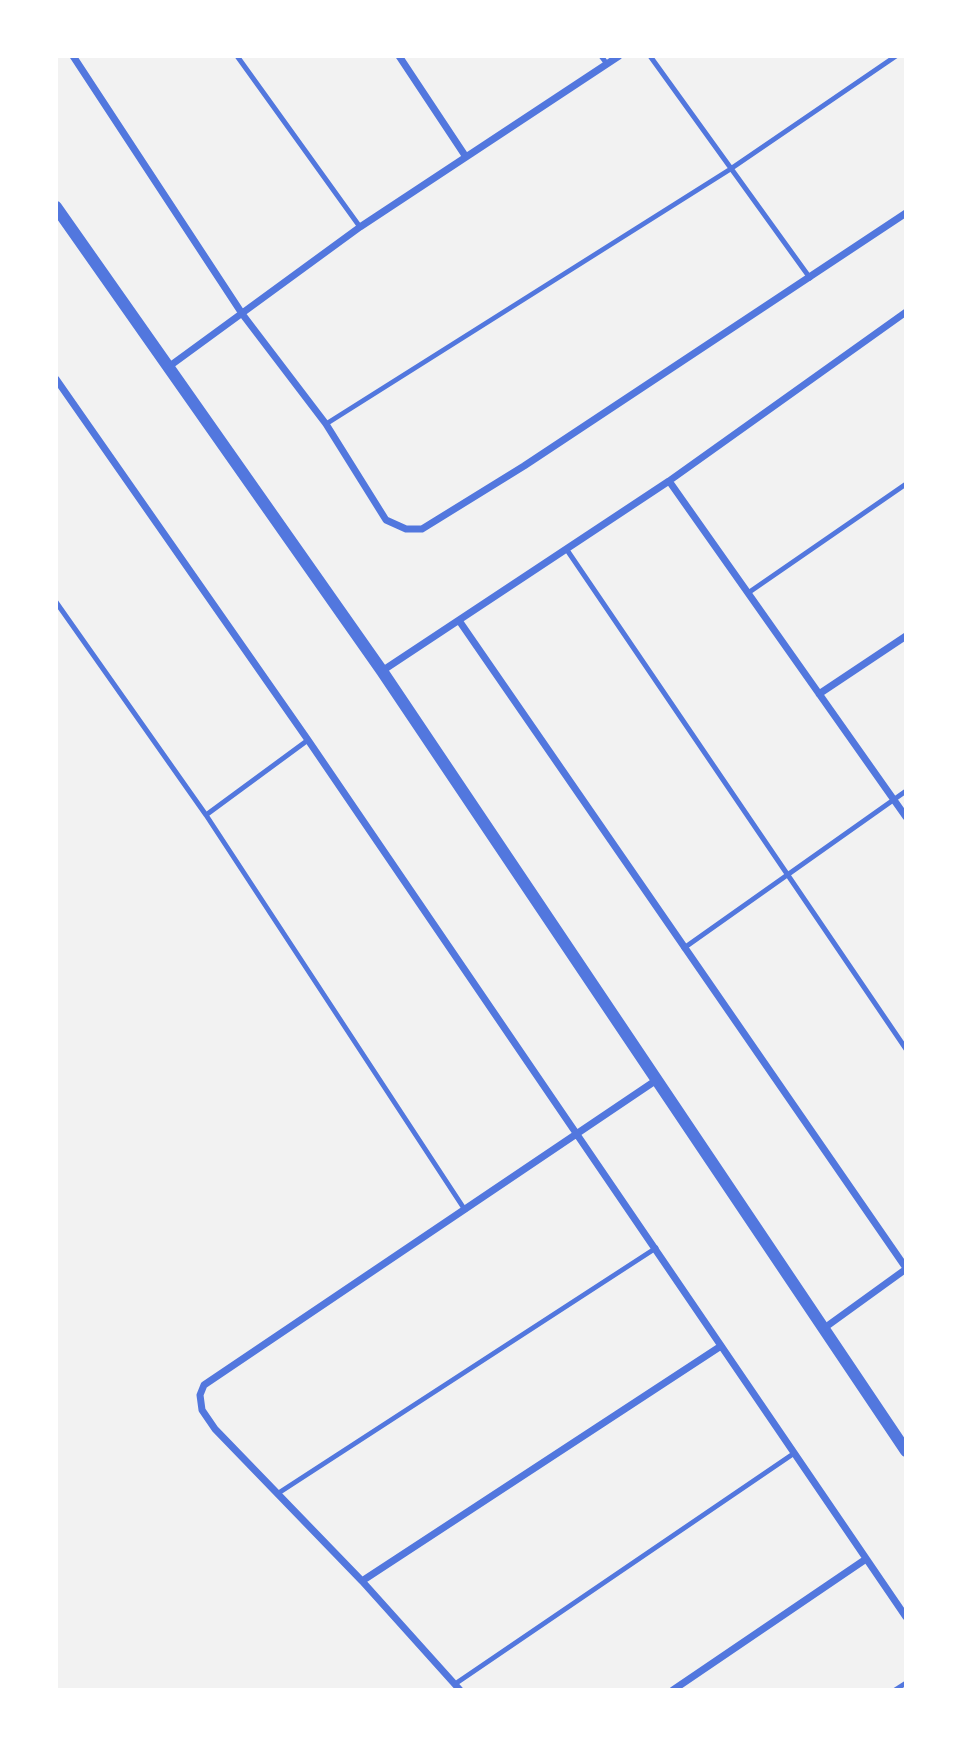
<!DOCTYPE html>
<html>
<head>
<meta charset="utf-8">
<style>
  body { margin:0 }
  #map { position:relative; width:962px; height:1746px; overflow:hidden; background:#f2f2f2; font-family:Ubuntu,sans-serif }
  canvas { display:block }
  .frame { position:absolute; inset:0; border:58px solid #fff; pointer-events:none }
</style>
</head>
<body>
<div id="map">
<canvas width="962" height="1746"></canvas>
<div class="frame"></div>
</div>
<script>
const ctx = document.querySelector('canvas').getContext('2d');
ctx.lineJoin = 'round';
const toPath = rows => new Path2D(rows.map(r => 'M' + r).join(''));
function stroke(path, color, width, dash) { ctx.strokeStyle = color; ctx.lineWidth = width; ctx.lineCap = dash ? 'butt' : 'round'; ctx.setLineDash(dash || []); ctx.stroke(path); }
const service = toPath([
  [237,56,360,227],
  [601,56,607,64],
  [650,56,810,278],
  [326,424,729,170,896,56],
  [567,550,906,1049],
  [748,593,906,484],
  [56,602,206,815,465,1210],
  [206,815,308,740],
  [684,948,906,791],
  [277,1494,656,1248],
  [455,1684,793,1454],
  [895,1690,906,1683]
]);
const minor = toPath([
  [73,56,243,315,326,424,386,520,406,529,422,529,524,466,906,213],
  [399,56,466,157],
  [167,368,360,227,619,56],
  [56,379,308,740,906,1617],
  [669,481,906,817],
  [460,622,906,1268],
  [382,671,669,481,906,312],
  [819,694,906,636],
  [823,1329,906,1269],
  [362,1581,721,1346],
  [460,1690,362,1581,215,1429,202,1410,200,1395,204,1385,658,1079],
  [673,1690,866,1559]
]);
const tertiary = toPath([
  [56,207,382,671,906,1451]
]);
stroke(service, '#5277de', 5);
stroke(minor, '#5277de', 7);
stroke(tertiary, '#5277de', 12);
</script>
</body>
</html>
